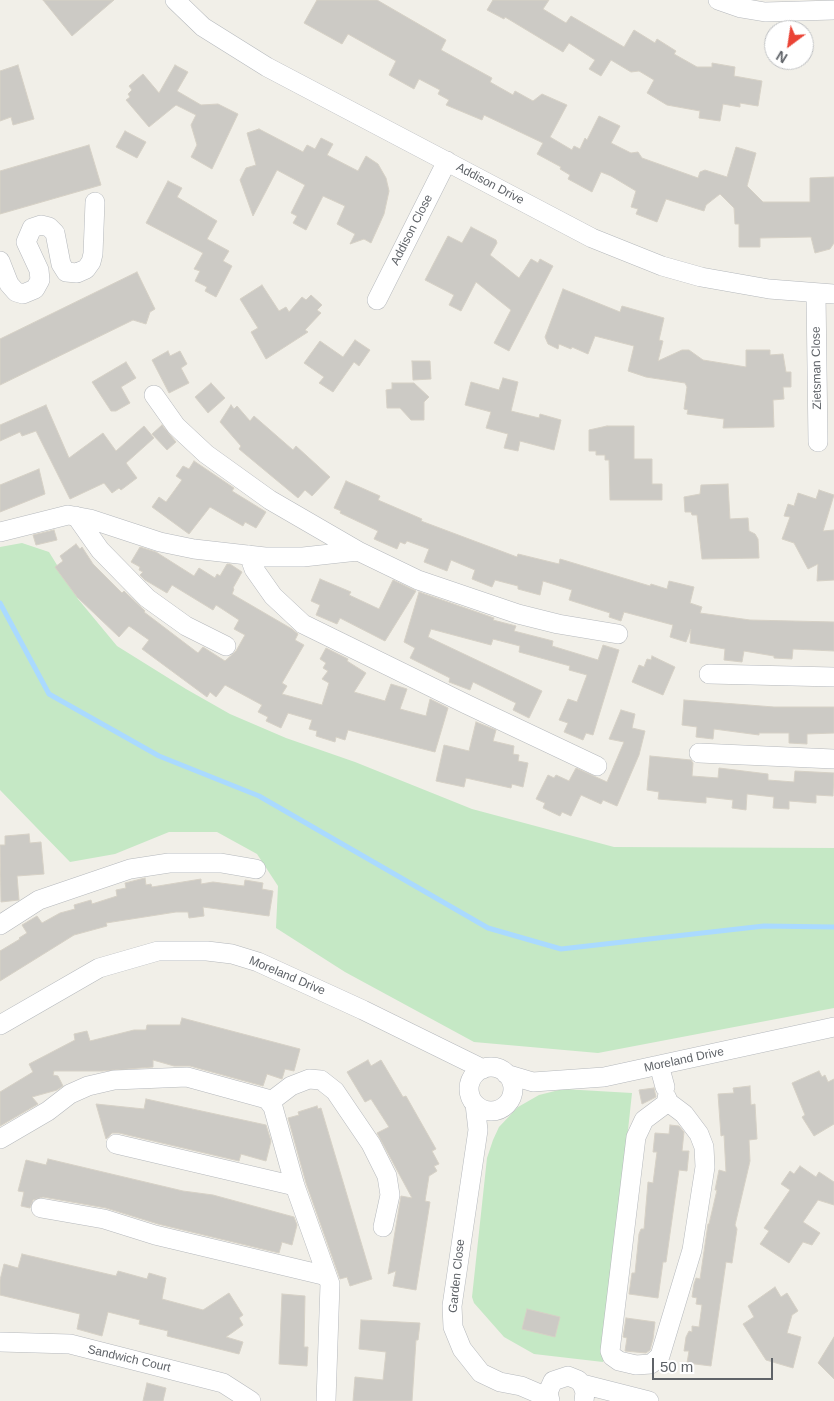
<!DOCTYPE html>
<html>
<head>
<meta charset="utf-8">
<style>
  body { margin:0 }
  #map { position:relative; width:834px; height:1401px; overflow:hidden; background:#f1efe8; font-family:Arial,sans-serif }
  canvas { display:block }
  .north { position:absolute; left:764px; top:20px; width:50px; height:50px; box-sizing:border-box; background:#fff; border:1px solid #bfc1c3; border-radius:50%; rotate:211deg; font-size:14px; font-weight:700; line-height:20px; text-align:center; color:#5f6368 }
  .north::after { content:''; display:block; margin:auto; width:18px; height:22px; background:#ea4335; clip-path:polygon(50% 0,100% 100%,50% 72%,0 100%) }
  .scale { position:absolute; left:652px; top:1358px; width:121px; height:22px; box-sizing:border-box; border:2px solid #5f6368; border-top:0; padding-left:6px; font-size:15px; line-height:18px; white-space:nowrap; color:#5f6368; -webkit-text-stroke:4px #fff; paint-order:stroke }
</style>
</head>
<body>
<div id="map">
<canvas width="834" height="1401"></canvas>
<div class="north">N</div>
<div class="scale">50 m</div>
</div>
<script>
const ctx = document.querySelector('canvas').getContext('2d');
ctx.lineJoin = 'round';
function paint(path, color) { ctx.fillStyle = color; ctx.fill(path, 'evenodd'); }
const toPath = rows => new Path2D(rows.map(r => 'M' + r).join(''));
function stroke(path, color, width, dash) { ctx.strokeStyle = color; ctx.lineWidth = width; ctx.lineCap = dash ? 'butt' : 'round'; ctx.setLineDash(dash || []); ctx.stroke(path); }
function drawText(font, color, halo, rows, align = 'center') {
  ctx.font = font + ' Arial,sans-serif'; ctx.lineWidth = 5; ctx.setLineDash([]); ctx.textBaseline = 'middle'; ctx.strokeStyle = halo; ctx.fillStyle = color; for (const [text, x, y, turn = 0] of rows) {
    ctx.save(); ctx.translate(x, y); ctx.rotate((+turn || 0) * Math.PI / 180); ctx.textAlign = isNaN(turn) ? turn : align; if (halo) ctx.strokeText(text, 0, 0); ctx.fillText(text, 0, 0); ctx.restore();
  }
}
const green = toPath([
  [22,543,49,552,78,599,117,646,186,689,230,714,286,738,355,762,472,809,614,847,834,848,834,1008,598,1053,474,1042,345,972,276,928,278,886,257,854,217,832,169,832,115,854,70,862,0,790,0,547],
  [563,1089,632,1093,603,1362,534,1354,504,1337,474,1303,472,1297,487,1158,493,1140,499,1127,518,1107,539,1095]
]);
const stream = toPath([
  [0,603,49,694,159,756,259,796,488,928,561,949,764,926,834,927]
]);
const building = toPath([
  [43,0,114,0,72,36,43,0],
  [317,0,377,0,446,40,441,50,492,78,490,82,513,95,515,91,533,101,542,94,567,105,550,137,572,150,574,146,580,149,585,138,587,140,599,116,620,126,611,143,631,153,638,152,642,158,698,178,700,172,705,170,727,177,736,147,756,153,747,186,763,202,810,202,810,178,834,177,834,243,830,249,815,253,811,237,760,238,760,247,739,247,739,224,735,224,734,208,720,194,706,205,704,211,666,199,657,222,636,214,638,209,631,207,636,191,611,176,601,172,592,192,568,179,570,175,560,169,561,167,537,154,543,143,484,115,482,120,446,105,449,100,438,94,440,90,419,79,414,89,389,75,396,61,348,34,342,44,304,23,317,0],
  [493,0,549,0,543,9,566,23,571,16,624,47,634,30,655,43,657,39,676,51,674,54,697,67,712,67,712,63,735,67,734,76,762,81,758,106,740,103,740,107,723,104,720,121,699,118,700,111,667,105,647,93,654,80,639,71,631,72,611,60,601,76,589,69,595,60,569,43,563,52,505,17,504,19,487,10,493,0],
  [18,65,34,119,13,125,11,117,0,121,0,71,18,65],
  [175,65,188,72,177,91,201,105,218,104,238,114,212,169,191,157,197,145,191,125,196,115,176,105,149,127,126,100,130,97,128,94,132,90,129,86,143,74,159,93,175,65],
  [259,129,303,152,307,145,315,149,321,138,333,144,327,155,358,171,366,156,378,164,386,178,389,191,384,214,371,243,364,239,350,244,355,234,337,224,345,206,323,196,306,230,293,223,297,216,291,213,305,185,277,170,253,216,240,180,246,168,256,165,247,133,259,129],
  [125,131,146,142,137,158,116,147,125,131],
  [89,145,101,185,0,214,0,171,89,145],
  [168,181,182,188,177,197,217,221,207,239,229,251,223,261,232,266,216,297,205,291,207,287,195,281,200,271,194,269,203,253,146,223,168,181],
  [471,227,496,240,497,243,490,255,519,278,531,259,538,263,540,259,553,266,509,351,494,343,511,310,476,282,461,311,449,305,454,295,425,280,448,236,462,243,471,227],
  [137,272,155,309,150,312,146,324,133,320,0,385,0,339,137,272],
  [262,285,279,311,286,307,289,312,302,297,306,300,311,295,322,305,317,310,321,313,305,330,308,332,266,359,251,332,258,328,240,299,262,285],
  [563,289,620,312,622,306,664,318,659,340,663,341,658,361,682,350,689,350,703,360,746,367,746,350,770,350,770,355,783,354,786,372,791,372,791,387,783,387,784,399,773,400,774,427,723,428,724,419,687,414,688,410,684,409,687,387,685,383,646,377,628,371,634,346,595,336,588,354,572,347,571,349,559,344,558,349,548,344,545,337,563,289],
  [355,340,370,350,359,366,354,362,333,392,319,383,324,377,304,363,320,341,343,357,355,340],
  [168,351,170,356,180,351,187,364,181,368,189,383,169,393,152,360,168,351],
  [412,361,430,361,431,379,413,380,412,361],
  [126,362,136,378,121,387,130,403,116,411,111,411,92,382,126,362],
  [503,378,518,382,511,411,539,418,540,414,561,420,554,450,520,441,518,451,504,448,508,434,486,428,491,412,465,405,471,382,499,390,503,378],
  [211,383,225,398,208,413,195,397,211,383],
  [392,383,414,383,429,397,424,402,424,420,411,420,400,408,387,408,386,390,392,389,392,383],
  [46,405,69,458,103,433,116,451,144,426,154,438,126,463,137,478,121,490,119,488,112,493,104,483,70,499,36,431,22,436,20,432,0,441,0,425,46,405],
  [231,405,234,409,237,406,250,421,254,416,293,450,296,446,330,477,312,496,305,490,298,498,239,449,241,446,220,422,231,405],
  [162,425,176,442,167,450,152,434,162,425],
  [607,426,634,426,634,459,652,459,652,484,662,484,662,500,610,500,609,460,605,460,605,455,596,455,596,451,589,451,589,430,607,426],
  [194,461,234,488,232,491,266,512,256,528,245,522,243,526,210,507,189,534,152,507,159,497,166,502,182,480,176,476,183,466,189,469,194,461],
  [39,469,45,494,0,512,0,485,39,469],
  [346,481,380,496,378,500,422,519,421,521,517,557,518,554,559,564,560,559,650,586,651,584,667,589,669,581,694,587,690,603,702,607,700,613,750,620,834,622,834,651,793,649,792,659,774,658,774,656,744,651,742,662,724,660,725,649,690,643,691,629,686,642,670,637,673,625,624,612,621,621,609,617,610,613,569,600,572,590,543,581,540,595,518,589,518,586,495,580,492,587,472,579,475,570,451,560,447,571,424,562,429,549,407,541,405,544,400,542,397,549,374,539,378,531,340,513,341,511,334,508,346,481],
  [728,484,730,519,748,518,749,531,755,534,758,539,759,558,702,559,697,515,692,515,691,512,685,512,684,497,700,494,701,485,728,484],
  [819,490,834,495,823,531,834,530,834,580,817,581,818,564,808,569,794,543,782,539,790,517,784,516,788,504,794,506,798,493,816,499,819,490],
  [54,530,57,540,36,545,33,535,54,530],
  [76,544,80,549,82,547,93,564,122,593,124,591,145,611,144,612,198,653,203,647,225,661,236,651,245,635,234,629,239,620,216,605,213,610,172,585,167,593,145,580,140,575,143,572,139,570,140,567,131,562,140,547,156,552,194,576,199,568,215,578,217,574,220,576,227,564,230,564,242,572,233,588,234,589,232,594,292,629,298,634,295,640,304,645,282,683,287,686,282,694,322,705,329,683,322,679,328,671,323,668,326,663,320,659,326,648,348,659,347,661,366,673,354,692,385,701,391,684,407,689,400,709,426,716,430,699,448,708,435,752,348,730,345,740,336,737,335,742,316,736,317,731,309,729,312,720,288,713,281,728,266,721,268,717,258,712,262,705,225,685,216,697,210,692,207,697,142,649,149,640,129,626,119,637,77,597,55,567,63,561,60,556,76,544],
  [320,579,351,592,349,595,379,609,393,580,416,591,385,641,340,618,337,624,316,615,320,605,311,601,320,579],
  [419,592,494,618,493,620,516,626,514,631,553,641,552,646,598,660,603,645,619,650,593,735,586,733,583,740,564,732,568,723,559,720,568,699,577,702,587,675,569,670,570,666,519,652,520,646,493,639,491,645,431,629,428,637,542,691,529,718,513,710,516,703,473,682,470,690,449,682,450,678,410,658,415,648,404,642,419,592],
  [652,656,675,667,663,695,632,682,639,665,644,667,647,659,651,660,652,656],
  [684,700,774,707,834,707,834,733,807,734,807,744,789,743,789,733,759,733,759,735,714,729,713,739,696,737,697,727,682,725,684,700],
  [621,710,635,714,632,728,645,731,639,755,617,806,603,800,601,804,581,795,571,816,562,812,560,816,543,808,545,803,536,799,548,775,554,778,556,775,569,781,576,768,607,782,624,742,609,739,621,710],
  [476,722,496,730,493,741,514,746,513,754,519,755,518,761,528,763,523,787,512,784,511,788,466,778,464,787,436,781,444,745,469,751,476,722],
  [650,756,691,760,693,763,692,776,718,778,719,768,768,774,768,780,794,782,795,771,834,773,833,796,816,795,816,803,789,801,789,809,773,808,774,797,747,794,746,810,732,808,733,800,706,797,706,803,658,799,659,792,647,790,650,756],
  [29,834,30,843,41,842,44,874,17,876,19,900,1,902,0,845,5,845,5,836,29,834],
  [145,878,146,885,151,884,152,887,201,879,201,884,213,882,244,886,245,880,263,883,262,889,273,891,269,916,203,907,204,916,189,918,188,912,176,912,106,923,107,926,74,935,0,981,0,951,20,939,19,938,27,933,22,925,37,916,42,923,60,913,75,909,74,905,91,900,92,904,117,896,116,890,126,888,125,883,145,878],
  [182,1018,300,1049,294,1071,285,1069,282,1079,267,1074,263,1086,190,1066,174,1066,153,1060,153,1067,102,1071,54,1071,53,1075,58,1076,63,1086,57,1090,32,1097,38,1104,0,1126,0,1092,33,1072,29,1064,75,1040,74,1034,87,1031,90,1041,134,1030,146,1030,147,1025,180,1025,182,1018],
  [368,1060,371,1066,381,1060,403,1097,406,1096,436,1149,432,1151,439,1164,434,1166,437,1171,429,1176,425,1201,430,1202,416,1290,393,1286,396,1271,388,1274,401,1196,412,1198,377,1133,389,1127,371,1099,365,1102,347,1072,368,1060],
  [819,1071,822,1077,825,1075,828,1082,834,1079,834,1124,814,1136,802,1117,805,1115,792,1083,819,1071],
  [750,1086,751,1105,755,1104,757,1139,749,1140,750,1161,735,1225,737,1229,732,1263,726,1262,711,1366,687,1363,689,1351,684,1351,686,1337,689,1331,692,1332,692,1326,699,1327,702,1305,696,1304,697,1298,692,1297,694,1284,696,1278,700,1279,708,1224,709,1224,717,1190,715,1190,719,1170,726,1172,724,1135,721,1136,718,1094,734,1093,733,1088,750,1086],
  [654,1088,656,1097,642,1104,639,1090,654,1088],
  [146,1099,266,1125,271,1141,266,1161,241,1154,239,1161,119,1133,112,1133,106,1139,96,1104,144,1109,146,1099],
  [317,1106,318,1109,321,1108,372,1279,350,1286,347,1277,340,1279,306,1183,288,1118,299,1115,298,1112,317,1106],
  [670,1125,679,1126,684,1132,682,1151,689,1151,687,1171,679,1170,666,1262,663,1262,658,1298,629,1294,632,1273,635,1273,639,1234,641,1229,644,1229,648,1182,653,1183,657,1152,653,1152,655,1133,669,1134,670,1125],
  [48,1159,183,1191,213,1195,294,1217,297,1225,292,1245,282,1242,279,1253,158,1224,106,1208,43,1197,33,1200,30,1208,21,1206,24,1192,18,1191,26,1160,46,1165,48,1159],
  [800,1166,816,1177,819,1172,834,1182,834,1205,818,1200,803,1222,820,1233,812,1245,803,1242,789,1263,760,1244,769,1231,764,1228,790,1190,781,1184,790,1171,794,1174,800,1166],
  [22,1254,116,1276,118,1271,147,1279,149,1273,166,1278,162,1299,203,1310,229,1293,243,1315,239,1318,243,1325,226,1337,243,1342,239,1354,167,1336,168,1331,139,1324,140,1320,108,1312,102,1336,77,1329,80,1314,0,1295,0,1280,4,1264,18,1268,22,1254],
  [775,1287,781,1297,787,1293,798,1311,792,1315,787,1333,801,1337,793,1368,766,1360,743,1324,754,1317,748,1306,775,1287],
  [282,1294,305,1296,304,1347,308,1347,307,1366,279,1364,282,1294],
  [527,1309,560,1317,555,1337,522,1329,527,1309],
  [626,1318,655,1322,653,1339,650,1350,646,1353,625,1351,627,1338,623,1337,626,1318],
  [361,1320,420,1323,418,1340,416,1340,412,1401,353,1401,355,1377,383,1380,386,1352,359,1349,361,1320],
  [834,1337,834,1379,818,1363,834,1337],
  [147,1383,166,1388,163,1401,143,1401,147,1383]
]);
const minor = toPath([
  [175,0,203,27,267,67,592,238,662,266,701,277,769,289,834,294],
  [718,0,741,8,765,12,834,10],
  [0,261,9,284,16,292,23,294,35,289,40,280,39,270,26,242,32,228,41,225,49,227,55,233,61,264,66,272,77,273,86,269,91,262,93,254,95,202],
  [816,294,818,442],
  [377,300,447,161],
  [154,395,176,426,206,454,270,500,358,551],
  [76,516,100,550,147,598,186,626,226,646],
  [0,532,68,515,90,519,160,542,194,549,265,557,303,557,358,551,418,580,518,614,558,624,618,634],
  [249,555,254,569,273,596,303,624,466,704,597,766],
  [709,674,834,677],
  [699,753,834,759],
  [0,925,39,900,130,869,169,863,221,863,256,869],
  [0,1025,99,968,158,951,207,951,232,954,258,962,363,1010,483,1069],
  [659,1065,665,1087],
  '469 1089a22 22 0 1 1 44 0a22 22 0 1 1-44 0Z',
  [506,1074,533,1082,604,1077,834,1027],
  [667,1098,668,1102,684,1114,699,1134,704,1147,705,1167,692,1250,660,1356,651,1364,636,1365,619,1361,612,1356,610,1351,636,1137,644,1120,668,1102],
  [270,1102,291,1086,309,1079,321,1080,335,1091,371,1144,387,1176,390,1195,383,1227],
  [475,1104,478,1130,452,1306,453,1327,462,1349,481,1373,500,1382,521,1386,549,1398],
  [0,1139,48,1111,70,1094,88,1086,114,1080,187,1077,267,1099,273,1107,295,1186,330,1284,326,1401],
  [116,1144,295,1186],
  [41,1208,104,1219,155,1235,327,1276],
  [0,1342,70,1344,223,1383,251,1401],
  [582,1384,649,1401],
  [550,1401,548,1392,553,1381,568,1376,578,1380,582,1384,585,1392,584,1401]
]);
const streetNames = [
  ["Addison Drive",490,184,28],
  ["Addison Close",412,230,-63],
  ["Zietsman Close",817,368,-91],
  ["Moreland Drive",287,976,23],
  ["Moreland Drive",684,1060,-12],
  ["Garden Close",457,1276,-84],
  ["Sandwich Court",129,1359,13]
];
paint(green, '#c5e8c5');
stroke(stream, '#aadaff', 5);
paint(building, '#cccac5');
stroke(building, '#d6d1c6', 1);
stroke(minor, '#b5b8bc', 20);
stroke(minor, '#fff', 19);
drawText('12px', '#5f6368', '#fff', streetNames);
</script>
</body>
</html>
